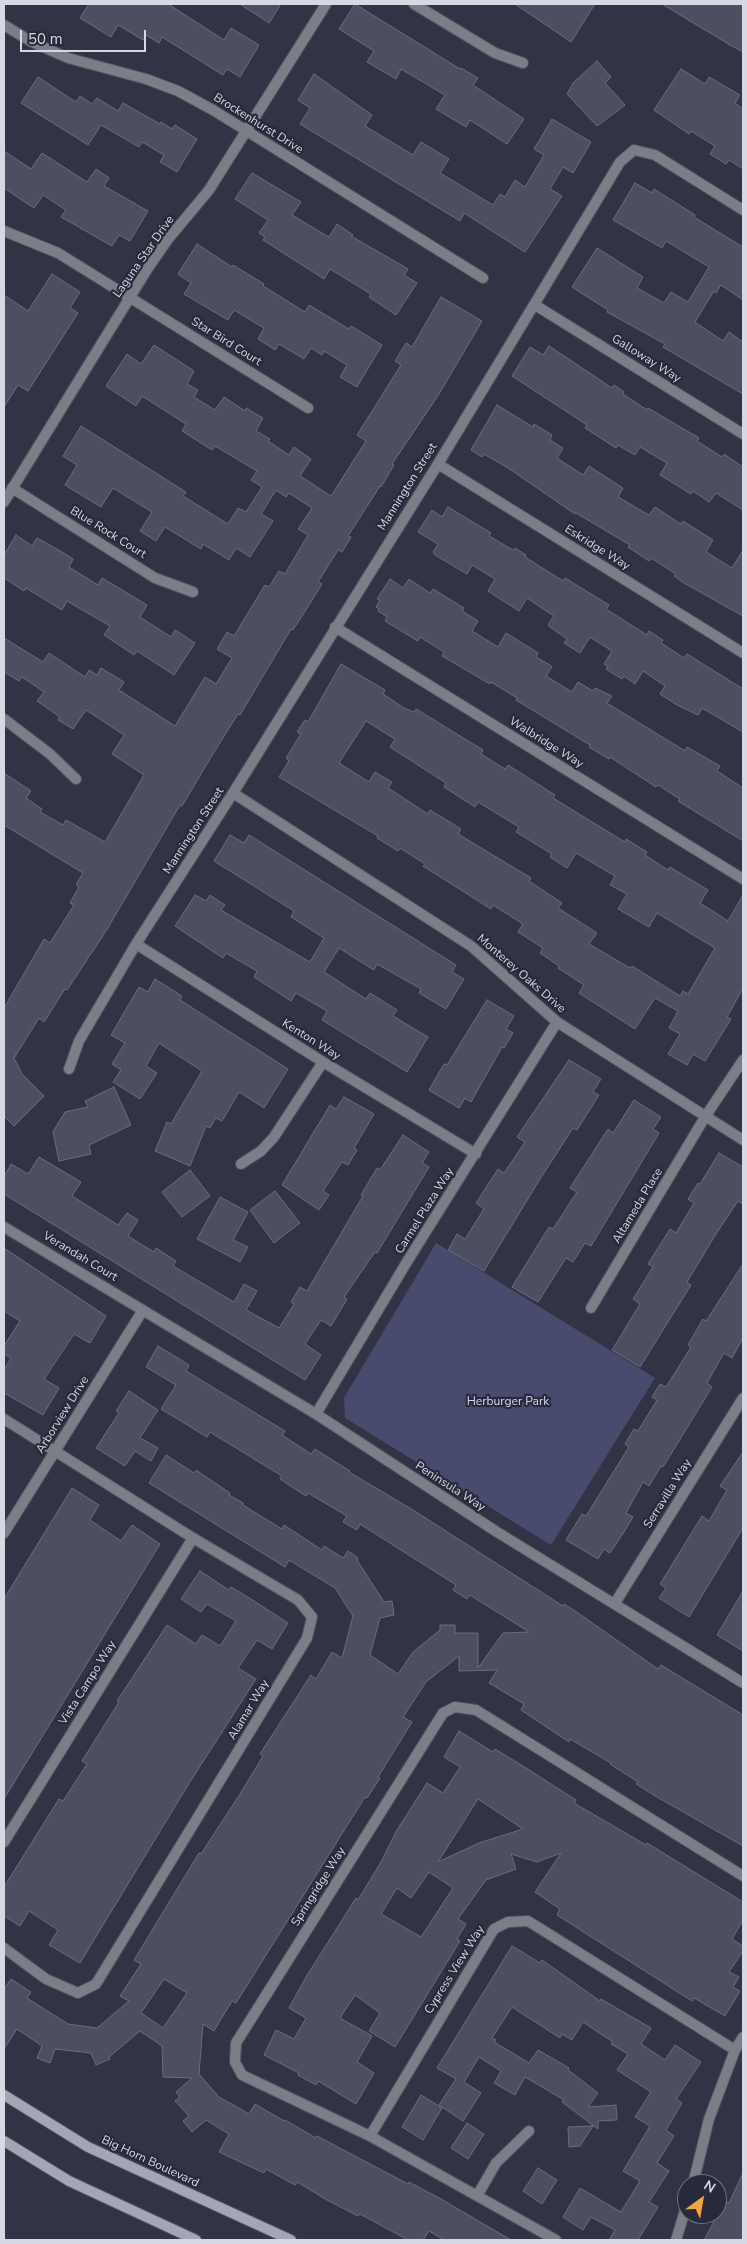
<!DOCTYPE html>
<html>
<head>
<meta charset="utf-8">
<style>
  body { margin:0 }
  #map { position:relative; width:747px; height:2244px; overflow:hidden; background:#323445; font-family:"Nunito Sans",sans-serif }
  canvas { display:block }
  .frame { position:absolute; inset:0; border:5px solid #d6d8e3; pointer-events:none }
  .north { position:absolute; left:677px; top:2174px; width:50px; height:50px; box-sizing:border-box; background:#282a3b; border:1px solid #6e707e; border-radius:50%; rotate:32deg; font-size:14px; font-weight:700; line-height:20px; text-align:center; color:#d6d8e3 }
  .north::after { content:''; display:block; margin:auto; width:18px; height:22px; background:#f1a540; clip-path:polygon(50% 0,100% 100%,50% 72%,0 100%) }
  .scale { position:absolute; left:20px; top:30px; width:126px; height:22px; box-sizing:border-box; border:2px solid #d6d8e3; border-top:0; padding-left:6px; font-size:15px; line-height:18px; white-space:nowrap; color:#d6d8e3; -webkit-text-stroke:4px #282a3b; paint-order:stroke }
</style>
</head>
<body>
<div id="map">
<canvas width="747" height="2244"></canvas>
<div class="frame"></div>
<div class="north">N</div>
<div class="scale">50 m</div>
</div>
<script>
const ctx = document.querySelector('canvas').getContext('2d');
ctx.lineJoin = 'round';
function paint(path, color) { ctx.fillStyle = color; ctx.fill(path, 'evenodd'); }
const toPath = rows => new Path2D(rows.map(r => 'M' + r).join(''));
function stroke(path, color, width, dash) { ctx.strokeStyle = color; ctx.lineWidth = width; ctx.lineCap = dash ? 'butt' : 'round'; ctx.setLineDash(dash || []); ctx.stroke(path); }
function drawText(font, color, halo, rows, align = 'center') {
  ctx.font = font + ' "Nunito Sans",sans-serif'; ctx.lineWidth = 4.5; ctx.setLineDash([]); ctx.textBaseline = 'middle'; ctx.strokeStyle = halo; ctx.fillStyle = color; for (const [text, x, y, turn = 0] of rows) {
    ctx.save(); ctx.translate(x, y); ctx.rotate((+turn || 0) * Math.PI / 180); ctx.textAlign = isNaN(turn) ? turn : align; if (halo) ctx.strokeText(text, 0, 0); ctx.fillText(text, 0, 0); ctx.restore();
  }
}
const green = toPath([
  [436,1243,655,1378,551,1545,345,1418,344,1398]
]);
const building = toPath([
  [89,4,168,4,224,40,231,28,259,45,240,77,227,69,223,75,162,37,159,43,146,35,143,40,118,25,111,37,80,18,89,4],
  [240,4,281,4,269,23,240,4],
  [355,4,460,69,461,68,478,78,473,85,524,119,507,144,470,120,466,127,436,109,445,95,401,69,396,79,367,62,374,51,339,29,355,4],
  [515,4,595,4,571,42,515,4],
  [662,4,743,4,743,52,730,45,662,4],
  [597,61,611,77,605,83,625,105,597,126,567,94,573,83,597,61],
  [681,69,705,84,709,77,740,95,735,103,743,109,743,169,729,160,726,164,710,154,715,146,691,131,689,134,654,110,681,69],
  [314,74,372,115,365,126,413,155,421,142,449,159,440,173,493,205,500,194,505,197,515,180,525,187,544,155,534,149,552,119,591,142,573,173,563,167,550,189,562,196,525,252,464,213,460,221,300,124,310,108,298,100,314,74],
  [38,77,76,102,80,96,92,104,97,98,118,111,123,103,160,124,161,122,172,129,175,125,197,139,177,172,160,162,164,155,142,142,139,147,101,125,88,145,21,103,38,77],
  [4,151,31,169,42,153,87,182,96,169,109,178,104,186,148,211,130,241,119,235,112,246,61,217,66,210,43,195,34,208,4,188,4,151],
  [252,173,301,202,292,215,317,230,329,237,337,224,353,235,351,236,408,269,404,275,417,283,396,315,369,297,371,294,330,269,324,279,263,240,265,237,259,233,268,220,235,199,252,173],
  [635,183,652,193,654,189,695,215,694,217,743,247,743,300,721,285,716,293,714,291,695,322,723,341,729,332,743,342,743,394,663,347,665,344,607,312,608,310,572,287,597,248,643,277,637,288,664,303,671,292,688,302,709,267,666,241,662,248,613,220,635,183],
  [197,244,232,267,233,265,264,284,263,286,305,312,309,305,349,329,351,326,382,345,357,387,340,377,347,365,324,351,322,355,311,348,304,359,279,344,275,350,258,339,264,328,234,310,228,320,184,294,191,283,178,274,197,244],
  [52,274,80,292,70,308,78,313,28,391,18,385,4,407,4,295,28,311,52,274],
  [441,297,482,321,439,394,392,464,394,465,381,487,380,486,348,536,351,537,342,552,338,550,318,582,322,584,309,605,293,630,291,629,240,715,238,714,211,757,182,806,180,805,106,931,67,990,65,989,44,1022,39,1018,14,1058,22,1074,44,1096,14,1126,4,1116,4,1008,44,939,50,943,74,905,70,903,79,887,76,885,83,873,4,825,4,773,31,791,26,798,42,809,40,812,63,825,66,820,105,842,144,775,112,754,124,735,86,710,73,729,58,720,60,717,37,701,44,692,22,677,19,681,4,672,4,638,43,662,49,653,85,677,89,670,97,675,101,668,124,682,119,690,175,726,205,677,216,684,232,658,217,649,227,632,234,636,265,585,269,587,279,571,285,574,308,535,298,529,312,508,289,493,286,497,276,490,261,514,273,521,250,557,236,548,229,560,203,544,201,549,165,527,156,541,140,531,152,512,113,488,101,507,65,485,77,465,63,456,81,426,186,492,183,496,228,524,238,508,246,512,262,487,251,480,257,471,215,446,212,450,182,431,186,424,142,396,136,406,106,386,127,354,141,364,154,345,194,371,187,384,198,390,194,397,215,410,224,397,245,411,246,408,263,418,256,431,270,439,268,441,289,455,294,447,311,459,300,476,331,496,366,441,357,435,401,365,395,361,406,343,412,347,441,297],
  [549,346,612,388,614,385,624,392,623,394,647,410,648,408,699,438,697,441,722,457,724,454,743,467,743,510,716,493,709,502,693,491,691,494,660,475,667,463,640,447,635,455,618,445,616,448,585,428,587,425,512,376,530,347,543,355,549,346],
  [497,405,533,427,534,424,552,435,550,440,563,448,557,458,583,475,589,466,623,488,618,497,649,515,655,507,681,524,683,521,713,540,706,552,732,568,743,550,743,616,684,583,674,576,676,574,651,558,649,561,628,547,630,545,576,513,575,514,508,468,484,454,482,457,471,450,497,405],
  [448,507,491,533,489,536,513,550,515,548,526,555,525,557,563,581,565,578,609,605,606,609,647,635,649,631,663,640,661,643,684,658,687,654,743,689,743,732,702,708,698,715,677,705,660,694,665,686,643,671,635,684,624,676,622,679,606,669,608,666,604,664,612,651,590,637,580,653,564,643,567,639,550,627,548,625,554,616,527,598,519,611,488,591,495,579,472,565,467,574,435,555,433,552,438,544,418,532,432,510,442,517,448,507],
  [16,535,32,546,37,538,57,549,73,559,69,567,98,585,102,578,147,605,140,617,171,637,175,630,195,643,174,675,137,651,134,655,104,635,110,626,67,601,62,610,26,588,24,591,4,578,4,555,16,535],
  [390,579,403,588,409,579,430,593,433,589,464,608,462,611,478,621,472,631,498,647,506,633,538,653,536,657,550,665,552,667,546,676,572,692,578,682,593,691,595,688,612,696,607,703,685,751,687,747,720,766,717,771,743,788,743,841,678,801,680,799,658,785,656,787,610,757,609,759,589,747,590,745,516,700,517,698,491,682,490,684,442,656,444,652,420,637,418,641,385,621,387,617,378,611,379,609,376,607,380,600,377,599,390,579],
  [341,664,385,690,383,694,404,708,414,712,416,709,483,750,481,754,505,769,508,765,555,795,553,798,625,842,626,839,647,852,645,855,668,870,670,867,708,890,700,903,728,921,743,895,743,988,727,1017,731,1019,705,1061,693,1054,687,1065,668,1054,680,1034,669,1028,678,1011,655,998,635,1029,579,993,584,985,558,968,559,966,540,953,543,948,518,932,523,924,493,905,491,909,423,866,425,864,400,848,398,851,377,838,378,836,279,777,289,761,286,758,301,734,297,732,305,720,308,722,341,664],
  [366,721,395,739,390,747,446,783,444,787,475,807,478,802,519,827,516,832,552,854,550,857,567,868,576,853,615,876,610,885,627,894,618,909,649,927,657,913,715,948,688,994,683,991,680,996,632,966,630,968,589,944,597,933,558,908,562,903,529,881,531,878,458,834,461,829,430,810,428,814,388,788,392,782,375,772,369,782,339,763,366,721],
  [230,835,244,843,249,835,456,965,452,972,464,979,446,1009,419,993,421,989,377,964,374,970,339,948,324,972,366,999,370,993,397,1010,393,1016,428,1037,407,1072,322,1020,327,1011,296,993,291,1001,254,977,257,971,226,953,223,958,175,926,195,895,206,901,210,895,225,905,221,910,310,962,324,938,291,917,294,911,214,861,230,835],
  [155,979,182,996,180,1000,288,1069,264,1108,239,1092,222,1121,216,1118,210,1128,206,1126,190,1166,155,1151,167,1122,171,1124,202,1071,159,1043,146,1066,157,1073,140,1099,113,1082,121,1070,112,1064,125,1043,111,1035,139,987,148,992,155,979],
  [487,1000,514,1016,506,1029,513,1033,504,1048,502,1047,471,1102,465,1098,459,1108,429,1090,444,1064,447,1065,487,1000],
  [569,1060,601,1079,593,1092,599,1095,577,1130,573,1128,540,1179,484,1271,448,1250,457,1234,465,1239,484,1209,476,1203,498,1169,504,1173,525,1142,517,1137,569,1060],
  [114,1087,131,1125,89,1145,91,1154,59,1161,53,1132,65,1112,88,1107,85,1101,114,1087],
  [344,1097,374,1114,354,1148,357,1150,348,1165,342,1162,323,1191,329,1195,319,1210,282,1185,330,1105,336,1109,344,1097],
  [634,1100,661,1117,653,1129,659,1133,591,1246,585,1243,573,1262,566,1258,538,1302,512,1287,549,1227,553,1229,577,1192,570,1188,608,1129,613,1133,634,1100],
  [403,1135,429,1152,422,1163,429,1167,377,1253,375,1252,344,1297,347,1299,331,1326,321,1320,305,1344,321,1355,305,1380,4,1194,4,1177,11,1164,28,1174,39,1157,81,1182,72,1196,118,1225,127,1213,138,1220,128,1236,154,1252,156,1248,176,1261,173,1266,234,1302,244,1284,257,1291,246,1310,279,1328,294,1304,291,1302,300,1287,307,1291,363,1196,361,1195,377,1168,380,1170,403,1135],
  [719,1153,743,1167,743,1204,738,1201,716,1234,687,1282,691,1285,640,1367,612,1350,640,1304,633,1299,653,1267,648,1264,670,1229,676,1233,694,1203,688,1199,698,1183,700,1184,719,1153],
  [190,1170,210,1196,182,1217,162,1192,190,1170],
  [275,1191,300,1223,274,1243,250,1210,275,1191],
  [220,1197,248,1212,233,1240,248,1247,240,1262,197,1239,220,1197],
  [4,1248,106,1316,90,1343,74,1334,44,1379,59,1388,43,1415,4,1393,4,1370,11,1358,4,1354,4,1346,20,1321,4,1311,4,1248],
  [743,1264,743,1338,732,1358,724,1353,707,1383,712,1387,663,1467,661,1466,649,1486,643,1482,626,1513,633,1517,624,1532,610,1553,604,1549,598,1559,566,1540,582,1514,586,1516,629,1447,625,1444,634,1429,638,1431,657,1400,652,1397,660,1384,666,1387,691,1347,688,1345,703,1319,706,1321,743,1264],
  [158,1346,189,1365,186,1371,285,1431,282,1435,311,1454,315,1449,350,1471,349,1472,413,1510,563,1606,564,1604,578,1613,658,1669,661,1665,743,1715,743,1846,657,1797,636,1784,638,1782,610,1764,611,1763,570,1739,569,1742,521,1710,524,1704,489,1683,497,1670,459,1671,459,1656,426,1682,403,1717,412,1722,378,1777,380,1778,367,1798,365,1797,236,2003,232,2001,214,2031,203,2024,199,2074,219,2097,249,2114,255,2104,284,2121,285,2120,316,2138,317,2136,408,2184,409,2182,441,2199,511,2240,444,2240,429,2231,423,2240,408,2240,360,2214,358,2216,327,2200,297,2182,295,2185,266,2169,264,2173,219,2152,229,2134,206,2120,192,2132,183,2121,189,2116,175,2101,180,2097,176,2092,192,2078,163,2077,162,2046,140,2031,109,2057,110,2059,96,2065,91,2053,55,2049,50,2063,37,2058,42,2046,17,2029,4,2049,4,1989,11,1979,31,1992,27,1998,68,2024,97,2028,129,2001,120,1996,141,1964,134,1960,199,1853,201,1854,240,1794,263,1756,260,1754,311,1675,316,1679,332,1652,342,1658,353,1616,335,1588,289,1560,285,1567,149,1483,166,1455,194,1473,196,1470,230,1493,229,1495,243,1503,243,1505,282,1529,284,1525,322,1550,324,1546,343,1558,348,1551,358,1558,357,1560,384,1602,392,1601,394,1615,380,1618,370,1655,398,1674,413,1652,440,1630,440,1625,455,1625,455,1633,478,1633,478,1668,503,1633,529,1632,470,1595,467,1599,453,1590,456,1585,360,1524,357,1530,343,1522,347,1516,308,1493,306,1496,280,1479,282,1476,210,1432,207,1437,161,1409,176,1385,146,1367,158,1346],
  [164,1979,187,1993,163,2028,141,2013,164,1979],
  [129,1391,158,1410,140,1438,158,1448,151,1461,135,1451,125,1466,96,1448,119,1413,116,1411,129,1391],
  [743,1452,743,1528,689,1617,659,1598,666,1588,660,1584,702,1516,709,1521,727,1490,720,1486,743,1452],
  [72,1488,99,1505,90,1520,121,1541,132,1525,160,1544,4,1799,4,1599,72,1488],
  [200,1571,229,1590,231,1587,251,1599,288,1623,272,1649,257,1640,238,1668,256,1679,188,1785,80,1963,49,1945,58,1930,29,1911,20,1926,4,1916,4,1887,59,1799,63,1801,87,1764,82,1761,119,1702,117,1701,167,1625,196,1644,202,1635,220,1646,236,1621,207,1604,201,1612,181,1599,200,1571],
  [743,1591,743,1651,717,1635,743,1591],
  [459,1731,493,1752,495,1749,526,1768,576,1800,574,1803,646,1845,647,1843,743,1902,743,1920,732,1939,743,1946,743,1951,729,1972,739,1977,733,1987,740,1991,725,2016,694,1998,692,2001,557,1915,560,1909,535,1892,561,1853,537,1862,511,1854,516,1869,486,1880,458,1919,466,1924,457,1939,460,1941,395,2047,369,2031,380,2013,355,1995,340,2018,372,2036,357,2062,374,2073,356,2104,318,2081,316,2085,298,2075,299,2073,264,2055,276,2030,294,2039,306,2018,289,2008,306,1977,356,1898,358,1900,381,1862,397,1830,427,1783,443,1793,460,1767,444,1757,459,1731],
  [478,1799,523,1829,479,1843,438,1862,478,1799],
  [429,1872,453,1888,421,1937,381,1914,397,1888,411,1898,429,1872],
  [512,1946,540,1963,542,1960,600,2001,601,1999,651,2028,641,2044,665,2060,675,2045,701,2062,676,2099,682,2103,666,2130,674,2136,657,2163,669,2171,649,2202,658,2207,638,2240,609,2240,615,2230,591,2217,583,2230,563,2217,580,2188,621,2212,640,2181,623,2171,650,2126,635,2117,651,2092,617,2070,628,2054,611,2044,613,2042,583,2022,572,2040,562,2034,560,2038,512,2007,492,2038,496,2040,494,2042,529,2063,538,2050,569,2068,568,2070,598,2093,588,2107,616,2105,617,2120,598,2121,598,2129,562,2102,564,2100,525,2077,515,2095,494,2083,501,2071,479,2057,464,2082,481,2093,463,2121,439,2105,456,2079,437,2068,512,1946],
  [421,2095,442,2108,423,2140,402,2127,421,2095],
  [467,2123,484,2134,468,2159,451,2148,467,2123],
  [593,2126,580,2146,569,2147,568,2127,593,2126],
  [538,2168,557,2180,542,2204,523,2191,538,2168],
  [743,2173,743,2240,704,2240,725,2201,729,2203,743,2173]
]);
const minor = toPath([
  [414,4,495,53,523,63],
  [4,25,32,42,68,58,146,79,178,91,213,110,483,278],
  [4,231,58,253,308,408],
  [535,305,743,434],
  [438,464,743,653],
  [12,488,155,578,193,592],
  [4,502,148,268,169,238,209,190,326,4],
  [335,627,743,879],
  [4,719,50,754,76,779],
  [233,793,471,946,557,1022,743,1140],
  [136,944,323,1062,476,1154],
  [69,1069,79,1041,136,944,233,793,438,464,620,162,634,150,655,155,743,210],
  [241,1164,261,1151,274,1137,323,1062],
  [4,1227,316,1414,497,1532,743,1683],
  [591,1308,705,1117,743,1060],
  [316,1414,405,1265,557,1022],
  [4,1419,193,1538,298,1600,312,1617,307,1638,96,1984,78,1993,46,1979,4,1948],
  [4,1533,143,1310],
  [615,1603,743,1398],
  [4,1842,193,1538],
  [370,2136,494,1929,508,1922,528,1921,735,2050],
  [693,2184,709,2119,735,2050,743,2037],
  [477,2196,496,2163,529,2131],
  [556,2240,370,2136,242,2075,235,2062,236,2043,443,1713,455,1707,476,1710,743,1876],
  [676,2240,687,2204]
]);
const secondary = toPath([
  [4,2095,88,2147,291,2240],
  [4,2141,69,2181,196,2240]
]);
const streetNames = [
  ["Brockenhurst Drive",258,124,32],
  ["Laguna Star Drive",144,257,-55],
  ["Star Bird Court",226,342,32],
  ["Galloway Way",646,359,32],
  ["Mannington Street",408,487,-58],
  ["Blue Rock Court",108,533,32],
  ["Eskridge Way",597,548,32],
  ["Walbridge Way",546,743,32],
  ["Mannington Street",194,831,-57],
  ["Monterey Oaks Drive",521,974,41],
  ["Kenton Way",311,1040,32],
  ["Altameda Place",638,1206,-59],
  ["Carmel Plaza Way",425,1211,-58],
  ["Verandah Court",80,1257,31],
  ["Arborview Drive",63,1415,-58],
  ["Peninsula Way",450,1487,33],
  ["Serravilla Way",668,1494,-58],
  ["Vista Campo Way",88,1683,-58],
  ["Alamar Way",249,1710,-59],
  ["Springridge Way",319,1887,-58],
  ["Cypress View Way",455,1970,-58],
  ["Big Horn Boulevard",150,2162,25]
];
const parkNames = [
  ["Herburger Park",508,1402]
];
paint(green, '#484b6e');
paint(building, '#4c4e61');
stroke(building, '#6a6d81', 1);
stroke(minor, '#505261', 12);
stroke(secondary, '#505261', 12);
stroke(minor, '#7c7e87', 10);
stroke(secondary, '#a4a6b5', 10);
drawText('12px', '#d6d8e3', '#282a3b', streetNames);
drawText('12px', '#d4d8f5', '#282a3b', parkNames);
</script>
</body>
</html>
